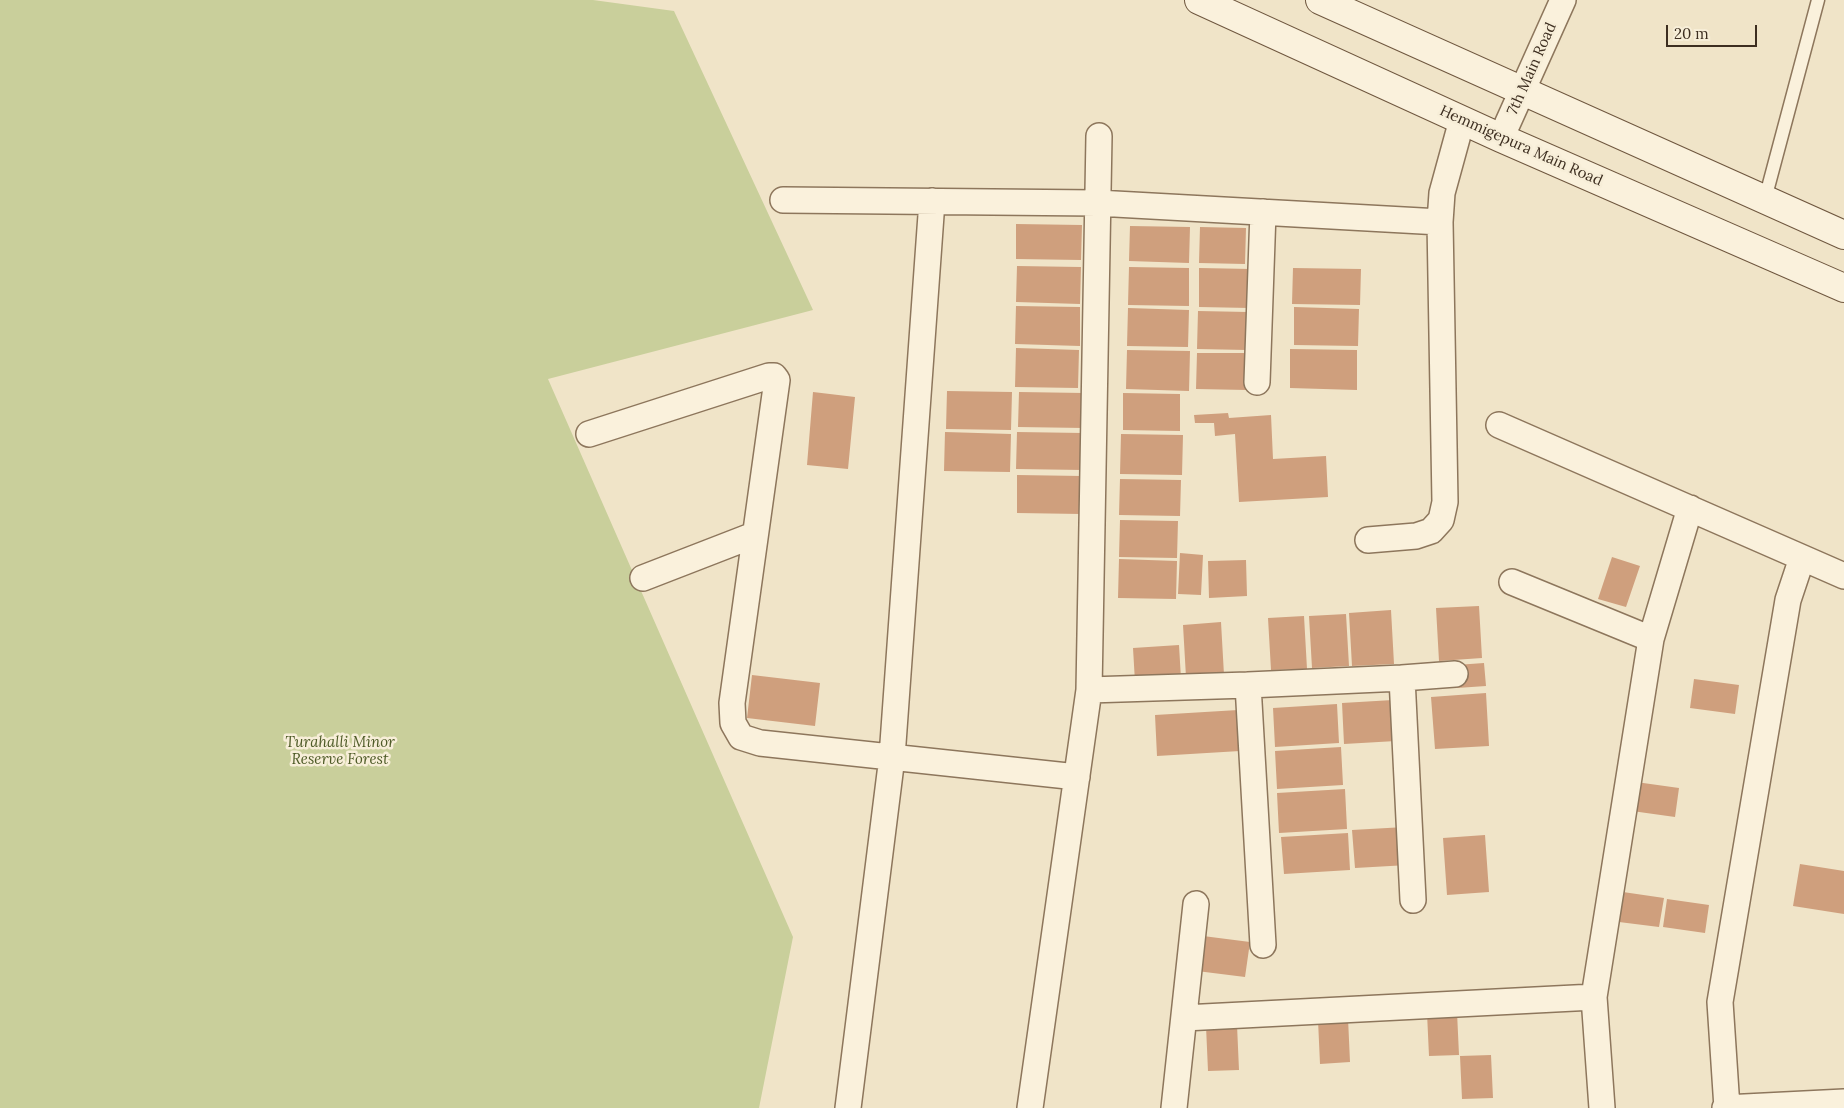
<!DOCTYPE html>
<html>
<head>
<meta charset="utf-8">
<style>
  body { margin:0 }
  #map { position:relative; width:1844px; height:1108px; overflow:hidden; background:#f0e4c8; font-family:Lora,serif }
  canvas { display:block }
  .scale { position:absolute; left:1666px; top:25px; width:91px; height:22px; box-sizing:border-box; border:2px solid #3d2e20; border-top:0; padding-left:6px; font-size:15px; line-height:18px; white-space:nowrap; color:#3d2e20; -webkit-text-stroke:4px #f7eed8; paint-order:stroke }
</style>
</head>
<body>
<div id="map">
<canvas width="1844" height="1108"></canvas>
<div class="scale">20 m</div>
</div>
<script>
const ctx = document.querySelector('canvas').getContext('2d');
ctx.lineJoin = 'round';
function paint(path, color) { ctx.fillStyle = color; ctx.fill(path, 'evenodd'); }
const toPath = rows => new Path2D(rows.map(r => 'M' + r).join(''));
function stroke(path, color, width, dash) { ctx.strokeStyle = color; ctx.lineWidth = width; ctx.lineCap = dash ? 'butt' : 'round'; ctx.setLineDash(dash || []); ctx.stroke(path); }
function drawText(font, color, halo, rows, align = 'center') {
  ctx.font = font + ' Lora,serif'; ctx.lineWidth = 5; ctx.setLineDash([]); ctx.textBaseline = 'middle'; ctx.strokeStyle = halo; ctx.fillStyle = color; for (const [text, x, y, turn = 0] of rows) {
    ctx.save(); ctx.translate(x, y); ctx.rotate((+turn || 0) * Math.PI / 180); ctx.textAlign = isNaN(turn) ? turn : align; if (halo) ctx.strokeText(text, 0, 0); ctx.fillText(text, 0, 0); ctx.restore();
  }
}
const green = toPath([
  [0,0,593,0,674,11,813,310,548,379,793,937,759,1108,0,1108]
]);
const building = toPath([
  [1016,224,1082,225,1081,260,1016,259],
  [1130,226,1190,227,1189,263,1129,261],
  [1200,227,1246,228,1245,264,1199,263],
  [1017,266,1081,267,1080,304,1016,302],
  [1129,267,1189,268,1189,306,1128,305],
  [1199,268,1251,269,1250,308,1199,307],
  [1293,268,1361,269,1360,305,1292,304],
  [1016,306,1080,307,1080,346,1015,344],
  [1294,307,1359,309,1358,346,1294,345],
  [1128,308,1189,310,1188,347,1127,346],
  [1198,311,1248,312,1247,350,1197,349],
  [1016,348,1079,350,1078,388,1015,387],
  [1290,349,1357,350,1357,390,1290,388],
  [1127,350,1190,351,1189,391,1126,389],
  [1197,353,1248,353,1247,390,1196,389],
  [947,391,1012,392,1011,430,946,429],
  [813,392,855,397,848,469,807,465],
  [1019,392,1084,393,1084,428,1018,427],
  [1123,393,1180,394,1180,431,1123,430],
  [1228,413,1229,418,1271,415,1273,459,1326,456,1328,497,1239,502,1235,434,1215,436,1214,423,1195,423,1194,415],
  [945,432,1011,434,1010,472,944,471],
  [1017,432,1083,433,1083,470,1016,469],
  [1121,434,1183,435,1182,475,1120,474],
  [1017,475,1082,476,1081,514,1017,513],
  [1120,479,1181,480,1180,516,1119,515],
  [1120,520,1178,521,1177,558,1119,557],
  [1180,553,1203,555,1201,595,1178,594],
  [1612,557,1640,566,1626,607,1598,599],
  [1119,559,1177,561,1176,599,1118,598],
  [1246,560,1247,596,1209,598,1208,561],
  [1479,606,1482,658,1439,661,1436,608],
  [1391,610,1394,664,1352,666,1349,613],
  [1346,614,1349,666,1312,668,1309,616],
  [1304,616,1307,669,1271,670,1268,618],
  [1221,622,1224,675,1186,677,1183,625],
  [1179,645,1181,679,1135,682,1133,648],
  [1484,663,1486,686,1457,688,1456,665],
  [752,675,820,683,815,726,747,718],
  [1694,679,1739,685,1735,714,1690,708],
  [1486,693,1489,746,1435,749,1431,697],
  [1393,700,1396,741,1344,744,1342,703],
  [1337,704,1339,743,1275,747,1273,708],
  [1238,710,1240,751,1157,756,1155,715],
  [1341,747,1343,785,1277,789,1275,751],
  [1636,782,1679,788,1675,817,1632,811],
  [1345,789,1347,829,1279,833,1277,793],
  [1405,827,1408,865,1355,868,1352,830],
  [1348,833,1350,870,1284,874,1281,837],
  [1485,835,1489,892,1447,895,1443,838],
  [1800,864,1844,871,1844,914,1793,906],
  [1623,892,1664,898,1659,927,1619,922],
  [1667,899,1709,905,1705,933,1663,927],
  [1203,936,1250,942,1245,977,1197,971],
  [1457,1012,1459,1055,1429,1056,1427,1013],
  [1348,1018,1350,1062,1320,1064,1318,1020],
  [1237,1025,1239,1070,1208,1071,1206,1026],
  [1491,1055,1493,1098,1462,1099,1460,1056]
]);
const service = toPath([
  [1765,199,1818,0]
]);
const minor = toPath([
  [1099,136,1089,690,1248,685,1263,945],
  [1501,138,1563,0],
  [783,200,1097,203,1440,222],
  [1257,382,1263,212],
  [1499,425,1844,576],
  [589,434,769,376,774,376,777,380,732,703,733,723,741,737,760,743,1077,777],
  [1368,540,1416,536,1431,531,1441,520,1445,502,1440,222,1442,193,1462,120],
  [643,578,754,535],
  [1512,582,1651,639],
  [1402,678,1455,674],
  [1248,685,1402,678,1413,900],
  [1184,1018,1594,997],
  [848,1108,892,757,932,201],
  [1030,1108,1089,690],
  [1174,1108,1196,904],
  [1602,1108,1594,997,1651,639,1690,508],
  [1725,1108,1844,1102],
  [1727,1108,1720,1002,1788,600,1802,558]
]);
const secondary = toPath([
  [1199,0,1501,138,1844,288],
  [1320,0,1844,235]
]);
const streetNames = [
  ["7th Main Road",1532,69,-66],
  ["Hemmigepura Main Road",1521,146,24]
];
const parkNames = [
  ["Turahalli Minor",340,743],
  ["Reserve Forest",340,760]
];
paint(green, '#c9cf9b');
paint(building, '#cf9f7d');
stroke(service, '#8d765c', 15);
stroke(minor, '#8d765c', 28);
stroke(secondary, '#6f573f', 30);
stroke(service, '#faf1dc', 12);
stroke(minor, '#faf1dc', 25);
stroke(secondary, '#faf1dc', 28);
drawText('15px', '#3d2e20', '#f7eed8', streetNames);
drawText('italic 15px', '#4d5a26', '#f7eed8', parkNames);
</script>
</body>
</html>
